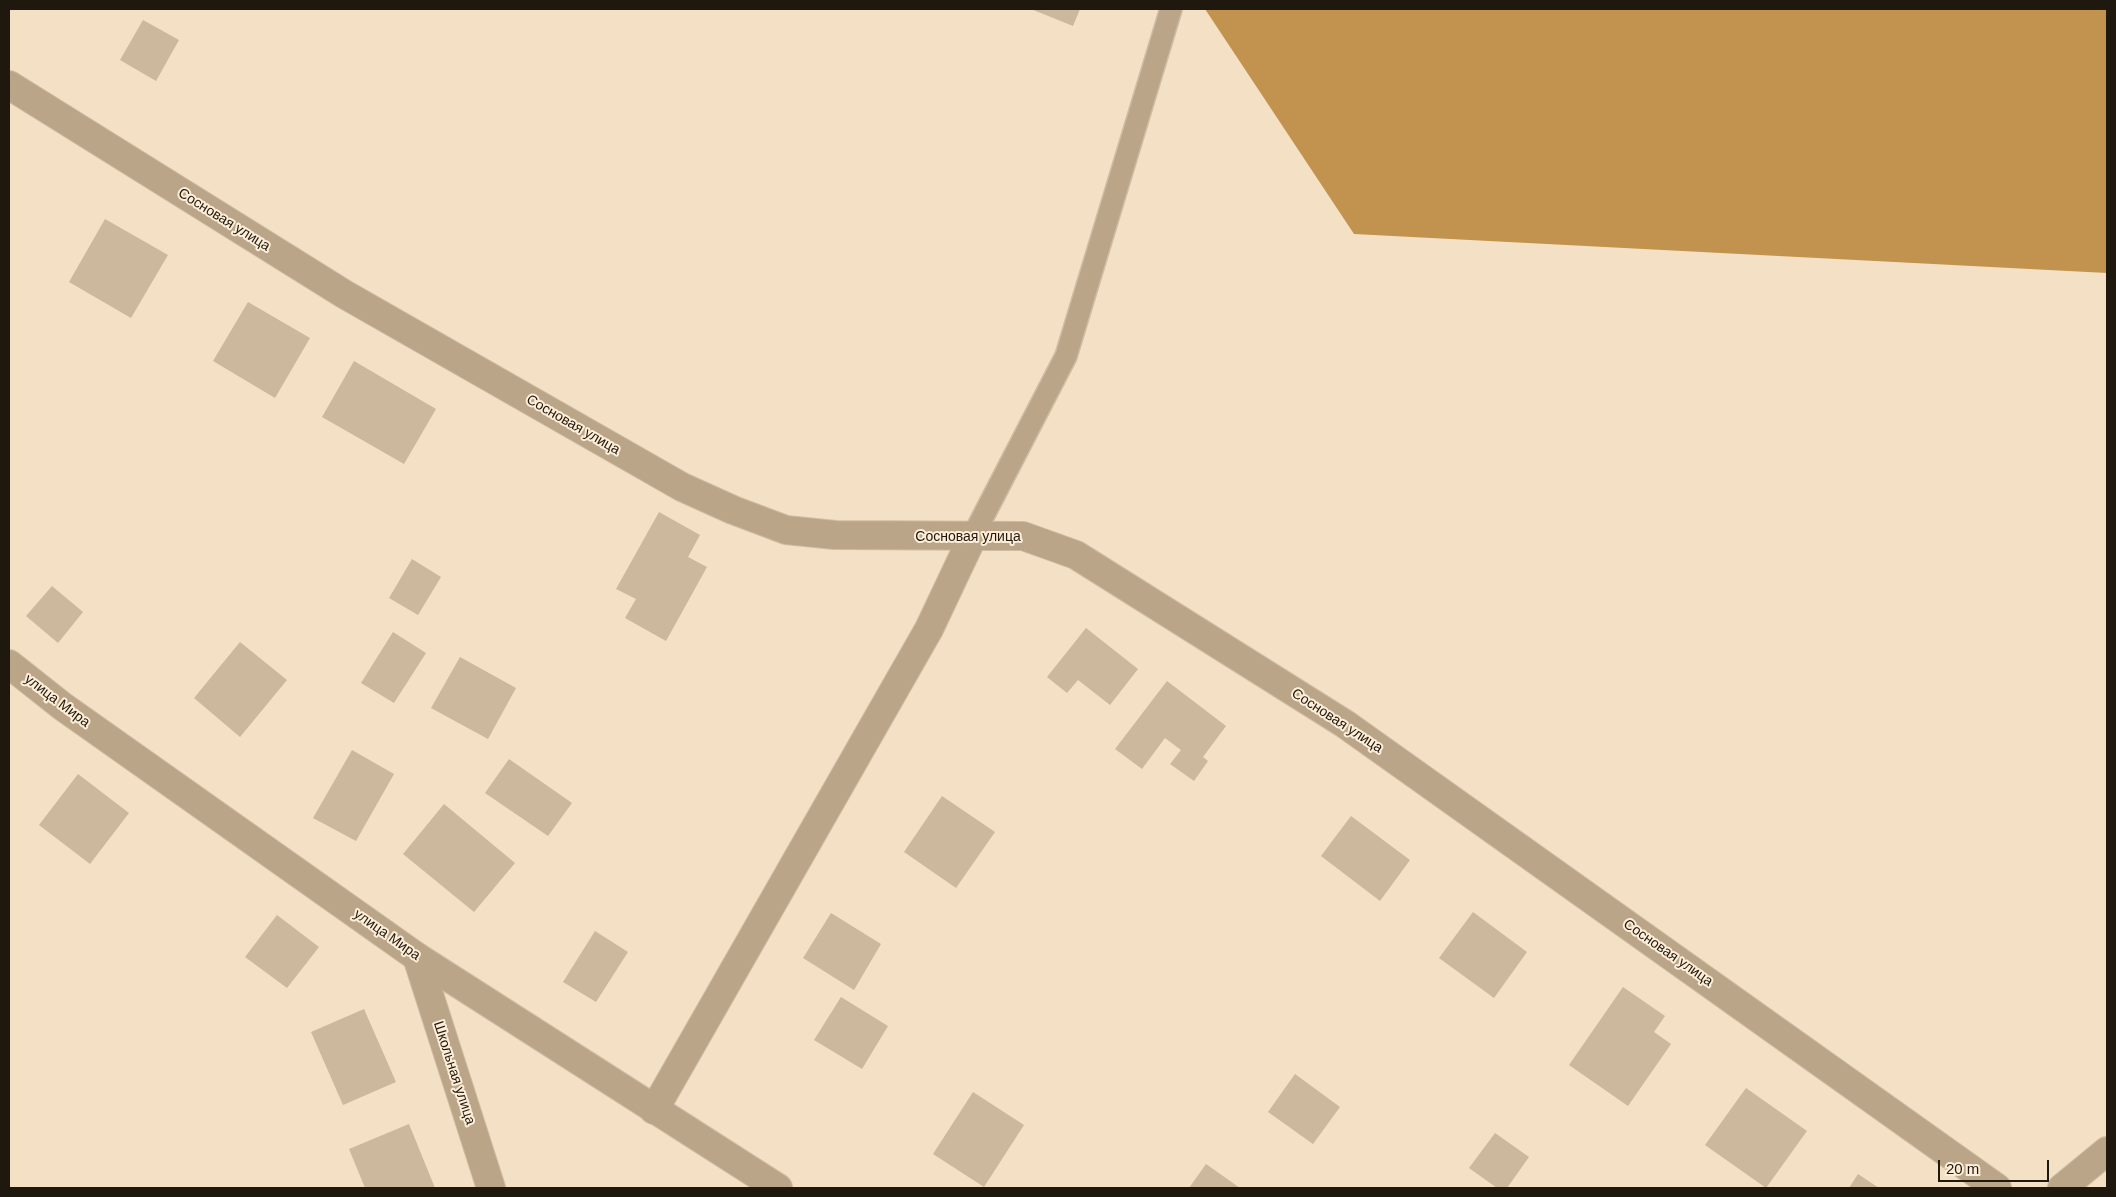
<!DOCTYPE html>
<html>
<head>
<meta charset="utf-8">
<style>
  body { margin:0 }
  #map { position:relative; width:2116px; height:1197px; overflow:hidden; background:#f4e0c4; font-family:Helvetica,sans-serif }
  canvas { display:block }
  .frame { position:absolute; inset:0; border:10px solid #1f180e; pointer-events:none }
  .scale { position:absolute; left:1938px; top:1160px; width:111px; height:22px; box-sizing:border-box; border:2px solid #1f180e; border-top:0; padding-left:6px; font-size:15px; line-height:18px; white-space:nowrap; color:#1f180e; -webkit-text-stroke:4px #feeed8; paint-order:stroke }
</style>
</head>
<body>
<div id="map">
<canvas width="2116" height="1197"></canvas>
<div class="frame"></div>
<div class="scale">20 m</div>
</div>
<script>
const ctx = document.querySelector('canvas').getContext('2d');
ctx.lineJoin = 'round';
function paint(path, color) { ctx.fillStyle = color; ctx.fill(path, 'evenodd'); }
const toPath = rows => new Path2D(rows.map(r => 'M' + r).join(''));
function stroke(path, color, width, dash) { ctx.strokeStyle = color; ctx.lineWidth = width; ctx.lineCap = dash ? 'butt' : 'round'; ctx.setLineDash(dash || []); ctx.stroke(path); }
function drawText(font, color, halo, rows, align = 'center') {
  ctx.font = font + ' Helvetica,sans-serif'; ctx.lineWidth = 4; ctx.setLineDash([]); ctx.textBaseline = 'middle'; ctx.strokeStyle = halo; ctx.fillStyle = color; for (const [text, x, y, turn = 0] of rows) {
    ctx.save(); ctx.translate(x, y); ctx.rotate((+turn || 0) * Math.PI / 180); ctx.textAlign = isNaN(turn) ? turn : align; if (halo) ctx.strokeText(text, 0, 0); ctx.fillText(text, 0, 0); ctx.restore();
  }
}
const forest = toPath([
  [1205,9,2107,9,2107,273,1354,234]
]);
const building = toPath([
  [1031,9,1080,9,1073,26],
  [143,20,179,40,156,81,120,60],
  [105,219,168,255,131,318,69,282],
  [248,302,310,338,275,398,213,361],
  [354,361,436,409,404,464,322,417],
  [659,512,700,535,688,557,707,567,666,641,625,618,636,599,616,589],
  [412,559,441,577,418,615,389,598],
  [52,586,83,612,58,643,26,616],
  [1086,628,1138,669,1110,705,1078,680,1067,693,1047,677],
  [393,632,426,653,394,703,361,683],
  [240,642,287,680,240,737,194,698],
  [460,657,516,688,488,739,431,708],
  [1167,681,1226,726,1203,757,1208,761,1194,781,1170,764,1181,750,1165,738,1142,769,1115,749],
  [352,750,394,774,356,841,313,818],
  [509,759,572,803,548,836,485,793],
  [78,774,129,813,90,864,39,825],
  [942,796,995,832,956,888,904,852],
  [444,804,515,863,474,912,403,854],
  [1351,816,1410,860,1380,901,1321,856],
  [1473,912,1527,952,1494,998,1439,958],
  [831,913,881,944,854,990,803,958],
  [277,915,319,947,287,988,245,957],
  [595,931,628,952,596,1002,563,982],
  [1623,987,1665,1016,1654,1032,1671,1044,1628,1106,1569,1065],
  [841,997,888,1026,862,1069,814,1040],
  [364,1009,396,1082,343,1105,311,1032],
  [1295,1074,1340,1107,1313,1144,1268,1112],
  [1746,1088,1807,1131,1766,1188,1705,1145],
  [973,1092,1024,1125,984,1187,933,1154],
  [409,1124,435,1188,365,1188,349,1149],
  [1495,1133,1529,1157,1507,1188,1497,1188,1469,1168],
  [1206,1164,1240,1188,1189,1188],
  [1858,1174,1879,1188,1849,1188]
]);
const service = toPath([
  [973,536,1066,356,1171,9]
]);
const minor = toPath([
  [9,85,344,294,682,487,733,510,786,530,835,535,1023,536,1076,555,1345,724,1997,1188],
  [417,957,491,1188],
  [654,1110,929,629,973,536],
  [2062,1188,2107,1151]
]);
const tertiary = toPath([
  [9,664,62,706,417,957,778,1188]
]);
const streetNames = [
  ["Сосновая улица",224,220,32],
  ["Сосновая улица",573,425,30],
  ["Сосновая улица",968,537],
  ["улица Мира",57,701,37],
  ["Сосновая улица",1337,721,33],
  ["улица Мира",387,935,35],
  ["Сосновая улица",1668,953,35],
  ["Школьная улица",454,1073,72]
];
paint(forest, '#c2934e');
paint(building, '#cbb89d');
stroke(service, '#cebca3', 24);
stroke(minor, '#cebca3', 30);
stroke(tertiary, '#cebca3', 30);
stroke(service, '#baa588', 21);
stroke(minor, '#baa588', 28);
stroke(tertiary, '#baa588', 28);
drawText('14px', '#1f180e', '#feeed8', streetNames);
</script>
</body>
</html>
